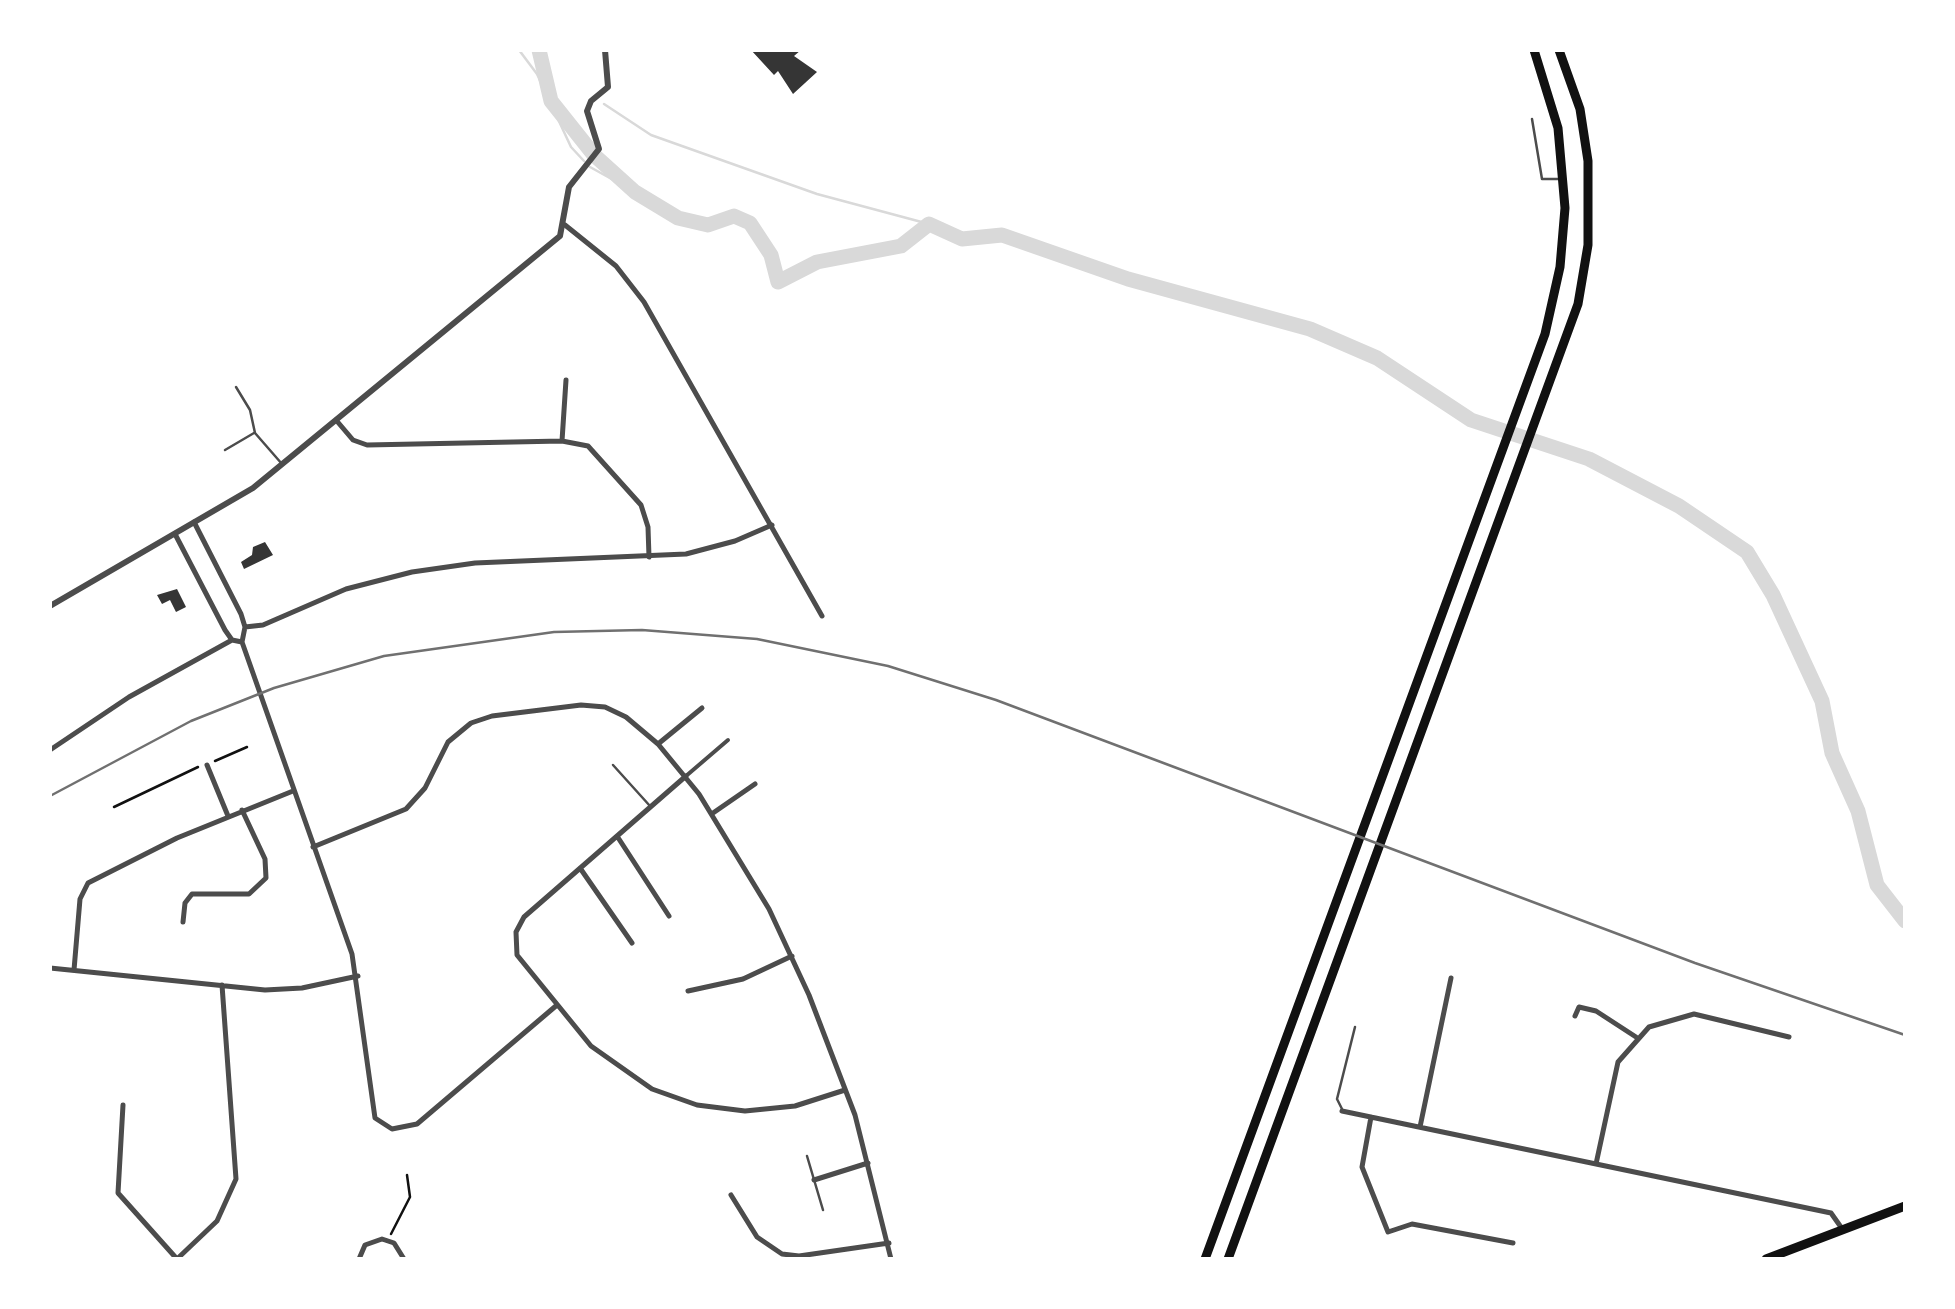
<!DOCTYPE html>
<html>
<head>
<meta charset="utf-8">
<style>
  body { margin:0 }
  #map { position:relative; width:1955px; height:1309px; overflow:hidden; background:#fff; font-family:"Roboto Condensed",sans-serif }
  canvas { display:block }
  .frame { position:absolute; inset:0; border:52px solid #fff; pointer-events:none }
</style>
</head>
<body>
<div id="map">
<canvas width="1955" height="1309"></canvas>
<div class="frame"></div>
</div>
<script>
const ctx = document.querySelector('canvas').getContext('2d');
ctx.lineJoin = 'round';
const toPath = rows => new Path2D(rows.map(r => 'M' + r).join(''));
function stroke(path, color, width, dash) { ctx.strokeStyle = color; ctx.lineWidth = width; ctx.lineCap = dash ? 'butt' : 'round'; ctx.setLineDash(dash || []); ctx.stroke(path); }
function paint(path, color) { ctx.fillStyle = color; ctx.fill(path, 'evenodd'); }
const stream = toPath([
  [519,50,537,74,571,147,584,161],
  [604,104,651,135,817,194,929,224],
  [590,167,635,192]
]);
const river = toPath([
  [539,50,551,101,594,155,635,192,678,218,708,225,734,216,750,223,771,255,778,282,817,262,901,246,929,224,962,239,1002,235,1128,279,1310,329,1377,358,1471,420,1589,459,1679,506,1747,552,1773,595,1822,701,1832,753,1858,811,1877,885,1905,921]
]);
const building = toPath([
  [751,50,801,50,794,56,817,72,793,94,778,71,774,75],
  [265,542,273,555,244,569,241,562,252,555,253,547],
  [177,589,186,607,176,612,170,600,162,604,157,595]
]);
const path = toPath([
  [215,761,247,747],
  [114,807,198,767],
  [391,1234,410,1197,407,1175]
]);
const service = toPath([
  [1532,119,1542,179,1558,179],
  [236,387,250,410,255,433,282,464],
  [225,450,254,433],
  [613,765,650,806],
  [1342,1109,1337,1099,1355,1027],
  [807,1156,823,1210]
]);
const pedestrian = toPath([
  [686,776,728,740]
]);
const minor = toPath([
  [565,225,616,266,644,302,822,616],
  [336,420,353,440,367,445,562,441,588,446,641,505,648,527,649,557],
  [562,441,566,380],
  [194,522,241,614,245,627,242,642],
  [175,534,225,630,232,640,242,642],
  [245,627,263,625,346,589,412,572,475,563,686,554,735,541,772,525],
  [242,642,352,954,375,1118,392,1129,417,1124,557,1005],
  [658,744,702,708],
  [50,750,129,697,232,640],
  [207,765,228,816],
  [686,776,524,917,516,932,517,955,591,1046,652,1089,697,1105,745,1111,795,1106,845,1090],
  [713,813,755,784],
  [617,836,669,916],
  [313,847,406,809,425,788,448,742,471,723,492,716,581,705,605,707,626,717,658,744,699,794,769,909,809,995,855,1115,891,1259],
  [580,868,632,943],
  [183,922,185,903,192,894,249,894,266,878,265,859,242,810],
  [50,968,265,990,302,988,358,976],
  [74,970,80,899,88,883,177,838,293,791],
  [688,991,743,979,792,956],
  [1575,1016,1579,1007,1596,1011,1636,1037],
  [123,1105,118,1193,177,1259],
  [1342,1111,1831,1213,1843,1230],
  [1371,1117,1362,1167,1388,1232,1412,1224,1513,1243],
  [1420,1127,1451,978],
  [1596,1164,1618,1062,1649,1027,1694,1014,1789,1037],
  [814,1180,868,1163],
  [731,1195,757,1237,782,1254,799,1256,889,1243],
  [177,1259,217,1221,236,1179,222,985],
  [359,1259,365,1245,382,1239,394,1243,404,1259]
]);
const tertiary = toPath([
  [50,606,253,488,560,236,569,187,599,149,587,111,591,101,608,87,605,50]
]);
const primary = toPath([
  [1766,1259,1905,1206]
]);
const trunk = toPath([
  [1205,1259,1545,334,1560,267,1565,208,1558,128,1534,50],
  [1228,1259,1578,304,1588,245,1588,161,1580,109,1559,50]
]);
const rail = toPath([
  [50,796,191,721,274,688,384,656,554,632,642,630,757,639,888,666,996,700,1695,963,1905,1035]
]);
stroke(stream, '#d9d9d9', 2.5);
stroke(river, '#d9d9d9', 15);
paint(building, '#353535');
stroke(path, '#111', 2.5);
stroke(service, '#4c4c4c', 2.5);
stroke(pedestrian, '#4c4c4c', 4);
stroke(minor, '#4c4c4c', 5);
stroke(tertiary, '#4c4c4c', 6);
stroke(primary, '#111', 9);
stroke(trunk, '#111', 9);
stroke(rail, '#707070', 2.5);
</script>
</body>
</html>
